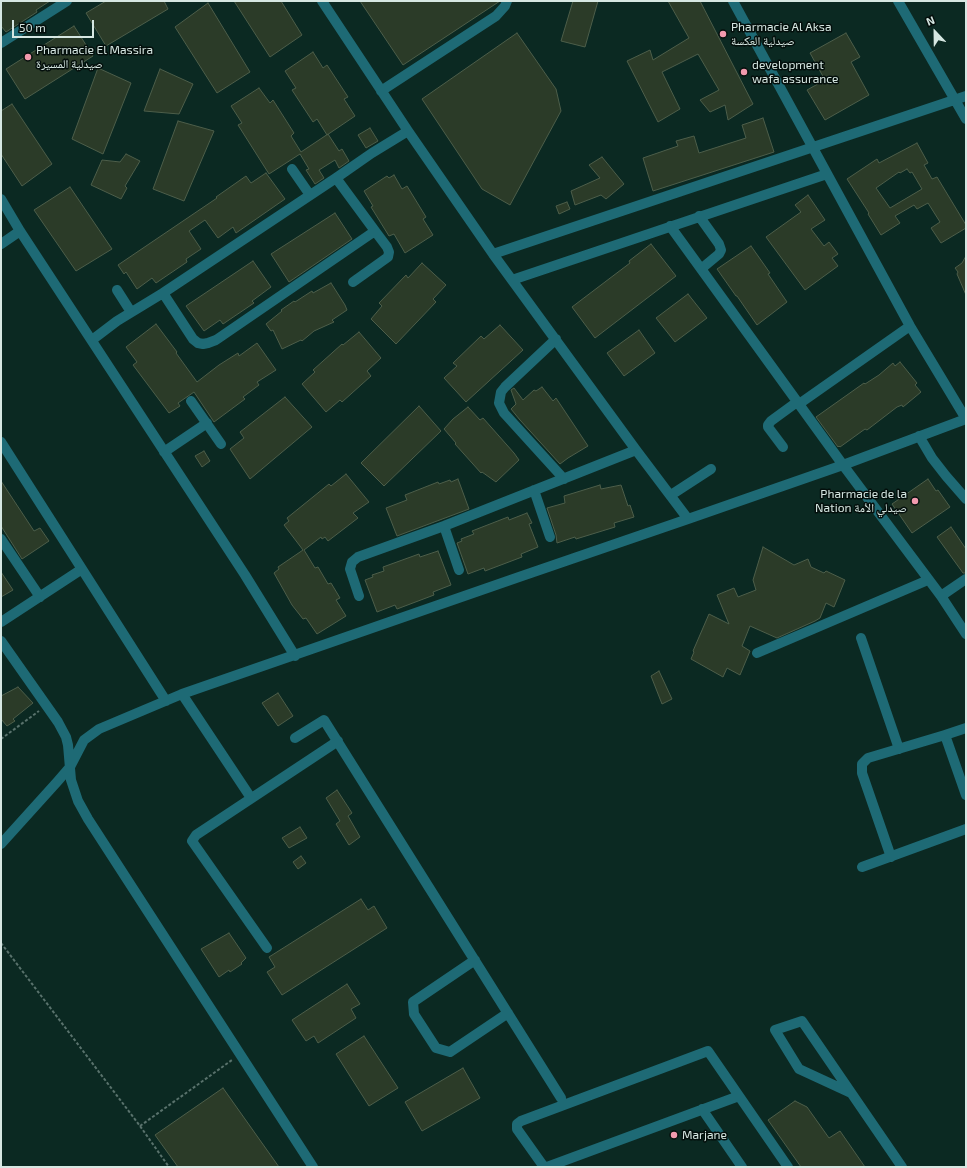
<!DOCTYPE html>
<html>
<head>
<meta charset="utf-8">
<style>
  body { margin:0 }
  #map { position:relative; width:967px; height:1168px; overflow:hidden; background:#0b2922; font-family:"Exo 2",sans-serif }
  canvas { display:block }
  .frame { position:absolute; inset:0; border:2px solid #d6e7e2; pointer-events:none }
  .north { position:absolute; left:915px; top:12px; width:40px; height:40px; -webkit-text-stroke:3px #040f0c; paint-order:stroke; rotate:338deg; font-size:11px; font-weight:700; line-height:16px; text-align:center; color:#d6e7e2 }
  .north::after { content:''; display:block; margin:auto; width:14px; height:18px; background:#d6e7e2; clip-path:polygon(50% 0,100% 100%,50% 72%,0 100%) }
  .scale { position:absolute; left:12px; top:20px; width:82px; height:18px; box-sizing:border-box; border:2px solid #d6e7e2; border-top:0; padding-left:5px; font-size:12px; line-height:14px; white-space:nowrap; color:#d6e7e2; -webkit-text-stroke:3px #040f0c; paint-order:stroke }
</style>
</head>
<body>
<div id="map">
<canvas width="967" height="1168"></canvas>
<div class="frame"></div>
<div class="north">N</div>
<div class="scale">50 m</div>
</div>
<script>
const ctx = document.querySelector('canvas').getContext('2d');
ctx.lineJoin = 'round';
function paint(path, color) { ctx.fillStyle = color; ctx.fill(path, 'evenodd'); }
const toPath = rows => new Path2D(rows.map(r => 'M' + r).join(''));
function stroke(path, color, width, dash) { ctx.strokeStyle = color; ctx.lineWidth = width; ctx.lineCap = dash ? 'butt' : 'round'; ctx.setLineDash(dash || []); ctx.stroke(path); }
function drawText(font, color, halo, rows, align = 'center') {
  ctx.font = font + ' "Exo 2","Noto Naskh Arabic",sans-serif'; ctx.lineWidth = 3; ctx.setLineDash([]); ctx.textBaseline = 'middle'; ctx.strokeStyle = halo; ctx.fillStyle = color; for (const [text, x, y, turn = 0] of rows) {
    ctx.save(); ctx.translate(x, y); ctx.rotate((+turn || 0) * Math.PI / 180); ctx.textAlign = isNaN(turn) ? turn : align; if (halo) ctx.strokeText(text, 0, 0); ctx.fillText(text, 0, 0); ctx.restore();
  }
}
const building = toPath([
  [1,1,50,1,36,10,37,12,6,32,1,26,1,1],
  [106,1,164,1,168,9,106,46,86,13,106,1],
  [234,1,281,1,302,35,270,57,234,1],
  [360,1,500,1,403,65,360,1],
  [573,1,598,1,585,47,561,41,573,1],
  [668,1,700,1,753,104,728,120,725,105,710,112,700,100,719,90,698,54,662,72,680,109,658,122,627,61,650,50,653,60,689,38,668,1],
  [208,3,250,72,217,93,175,27,208,3],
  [74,26,93,56,25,99,6,69,74,26],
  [517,33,556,89,561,111,510,205,482,189,422,99,517,33],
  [846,33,860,57,851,62,869,95,825,120,807,90,825,80,810,53,846,33],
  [313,52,323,68,327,65,348,97,344,99,355,116,327,135,317,119,313,122,292,90,296,88,285,71,313,52],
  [98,68,131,83,103,154,72,139,98,68],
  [160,69,193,84,179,114,144,111,160,69],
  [259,88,270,103,273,100,294,133,291,136,301,152,328,134,339,151,342,149,349,161,339,168,335,160,319,170,324,178,315,184,306,170,309,169,300,154,269,174,238,125,242,123,231,106,259,88],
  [12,104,52,164,22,186,1,154,1,111,12,104],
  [763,118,774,152,653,191,643,158,678,146,676,141,694,136,699,153,746,138,742,125,763,118],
  [178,121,214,131,184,201,153,189,178,121],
  [370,128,378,141,366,148,358,135,370,128],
  [917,143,928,163,924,165,932,179,937,177,966,225,966,228,941,243,931,228,940,222,928,203,917,209,914,205,895,216,900,223,881,235,868,214,869,213,847,179,877,159,879,163,917,143],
  [907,169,910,173,912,172,922,189,890,208,876,188,899,172,900,173,907,169],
  [126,154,140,161,125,186,127,188,121,199,91,185,102,160,120,162,126,154],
  [602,157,624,184,606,199,601,195,575,205,571,191,600,178,589,165,602,157],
  [266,173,285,199,236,233,233,227,218,238,205,220,189,231,201,249,186,259,187,262,156,283,152,278,137,289,126,272,124,274,118,265,217,198,216,197,246,176,251,183,266,173],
  [394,175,402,189,407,186,426,217,423,219,433,235,405,253,394,234,389,236,371,207,373,206,364,191,387,176,389,178,394,175],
  [70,187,112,249,76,271,34,210,70,187],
  [808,195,825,220,811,229,824,246,829,242,838,254,832,258,838,266,805,290,766,237,801,212,795,205,808,195],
  [567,202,570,209,559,214,556,206,567,202],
  [335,213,352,239,289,282,271,254,335,213],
  [651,244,676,276,595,338,572,307,630,263,629,261,651,244],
  [751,246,770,273,768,274,787,302,757,325,737,296,736,296,717,269,751,246],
  [966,256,966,295,957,274,958,272,955,268,962,263,966,256],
  [253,261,271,287,252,301,254,303,223,324,220,320,204,331,186,306,253,261],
  [422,263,446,285,433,299,436,302,396,344,371,319,382,306,379,303,406,275,408,278,422,263],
  [331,283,345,305,347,310,332,320,334,322,314,331,302,341,301,340,282,349,273,330,271,331,266,324,282,311,281,310,294,301,295,302,312,291,313,293,331,283],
  [688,294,707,318,675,342,656,318,688,294],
  [156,324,177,352,176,353,197,382,219,365,238,353,239,356,257,343,276,370,257,382,259,385,243,397,245,399,214,422,194,392,178,403,180,406,169,413,133,365,137,362,126,347,156,324],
  [500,325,523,350,466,402,444,378,457,366,453,363,481,336,484,339,500,325],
  [639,330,655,353,624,376,607,353,639,330],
  [359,332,381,358,367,371,371,376,342,402,340,400,326,412,302,384,315,372,313,370,342,344,343,345,359,332],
  [900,362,917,383,915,385,921,392,903,407,902,405,897,407,867,430,865,429,840,447,839,446,838,447,816,417,864,383,865,384,879,375,893,363,895,366,900,362],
  [542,387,553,401,556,398,588,446,568,458,560,464,520,420,511,409,516,404,511,390,514,388,523,400,534,390,536,391,542,387],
  [285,397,312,427,250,479,230,449,244,438,240,432,285,397],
  [419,406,441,431,384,486,361,463,419,406],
  [468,407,480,420,483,418,514,453,519,460,496,482,482,472,481,473,455,444,456,443,444,429,453,419,468,407],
  [204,451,210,461,202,467,195,456,204,451],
  [346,474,369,502,353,513,358,518,328,541,325,537,322,539,321,537,304,550,315,568,318,567,328,584,331,583,340,598,336,600,346,616,317,634,306,618,303,619,292,605,274,573,279,569,278,567,303,550,284,525,289,521,287,518,329,484,331,486,346,474],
  [458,479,469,509,397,536,386,508,407,500,405,495,438,482,439,484,450,480,451,482,458,479],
  [928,479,936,491,938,490,950,507,912,533,892,504,928,479],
  [1,481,34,531,40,528,49,541,22,559,1,526,1,481],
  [600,485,601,489,621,485,628,506,630,505,634,517,614,523,615,527,576,539,575,537,557,543,556,535,547,508,565,503,564,496,600,485],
  [527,513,532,523,529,524,538,547,521,554,522,557,485,571,484,568,468,574,457,543,462,541,461,539,474,534,472,531,508,517,509,520,527,513],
  [951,527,966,549,966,573,963,573,937,537,951,527],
  [763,547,794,565,808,559,811,567,824,573,826,571,845,580,834,607,826,603,820,618,815,621,777,638,750,626,742,646,750,651,740,675,727,668,723,677,691,659,694,652,693,651,709,614,729,624,717,595,734,588,738,597,756,590,753,580,763,547],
  [438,551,451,585,433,592,434,595,397,609,395,605,377,612,365,580,373,577,372,575,384,571,383,567,419,554,420,557,438,551],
  [1,572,13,590,1,597,1,572],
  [659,671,672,699,662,704,651,676,659,671],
  [18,687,33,703,13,719,15,721,7,726,1,719,1,696,18,687],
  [278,693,293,716,278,726,262,703,278,693],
  [337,790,352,813,348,816,360,837,349,845,336,824,340,821,326,798,337,790],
  [300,827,307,838,289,848,282,838,300,827],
  [301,856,306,863,298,869,293,862,301,856],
  [361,899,368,910,374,906,387,928,282,995,267,972,275,967,269,957,361,899],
  [229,933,246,958,241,963,242,964,230,972,229,970,219,977,201,949,229,933],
  [347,984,360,1004,351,1009,356,1018,318,1043,314,1036,306,1041,292,1020,347,984],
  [364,1036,398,1088,369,1106,336,1054,364,1036],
  [463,1068,480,1098,422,1131,405,1102,463,1068],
  [223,1088,279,1167,178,1167,155,1135,223,1088],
  [795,1101,807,1107,829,1138,840,1131,865,1167,801,1167,768,1120,795,1101]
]);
const path = toPath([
  [1,739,39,711],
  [1,943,140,1126,169,1167],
  [140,1126,232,1060]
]);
const minor = toPath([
  [322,1,408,131,493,254,636,450,688,519],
  [898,1,966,119],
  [1,43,67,1],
  [381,91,496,16,505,6,507,1],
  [292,169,310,195],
  [1,199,20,231,245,575,295,656],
  [699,216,719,244,721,250,719,254,701,269],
  [670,226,843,465,941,596,966,634],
  [1,244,20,231],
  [493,254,966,96],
  [512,280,827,174],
  [353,282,388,257,389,252,387,247,375,231],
  [117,290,131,312],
  [163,293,193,339,198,343,203,344,208,343,216,340,375,231,336,178],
  [556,339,505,387,501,392,499,403,504,413,564,479],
  [92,340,117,321,163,293,336,178,372,153,408,131],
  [191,401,221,444],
  [799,404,910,326],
  [919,436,932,458,946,476,966,499],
  [1,442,166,701],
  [783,447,768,427,768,425,771,421,797,402],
  [164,452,207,423],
  [534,490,550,537],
  [671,495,711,469],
  [444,526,459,570],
  [1,539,40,597],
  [359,596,350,569,352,562,358,557,444,526,636,450],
  [941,596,966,579],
  [1,622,82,569],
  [861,638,899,749],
  [1,641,58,722,66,737,68,745,71,780,78,801,88,819,313,1167],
  [757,653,928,580],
  [182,694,251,798],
  [966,728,945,735,966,795],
  [295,738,324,720,561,1098],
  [1,844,57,782,70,767,84,740,99,729,182,694,519,577,688,519,843,465,966,419,910,326,733,1],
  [891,857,862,773,862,764,868,758,945,735],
  [862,867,966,829],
  [267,948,192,841,196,835,338,741],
  [475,960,413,1002,414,1014,436,1048,450,1052,508,1013],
  [851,1093,799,1069,775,1030,802,1021,902,1167],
  [702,1109,742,1167],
  [544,1167,517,1129,517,1124,521,1121,708,1051,788,1167],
  [547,1167,739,1096]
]);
const markers = [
  [723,34,4,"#f29aae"],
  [28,57,4,"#f29aae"],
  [744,72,4,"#f29aae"],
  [915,501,4,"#f29aae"],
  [674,1135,4,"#f29aae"]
];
const poiNames = [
  ["Pharmacie Al Aksa",731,27],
  ["صيدلية العكسة",731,41],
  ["Pharmacie El Massira",36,50],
  ["صيدلية المسيرة",36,64],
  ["development",752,65],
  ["wafa assurance",752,79],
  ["Pharmacie de la",907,494,"right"],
  ["Nation صيدلي الأمة",907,508,"right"],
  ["Marjane",682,1135]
];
paint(building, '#2b3b28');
stroke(building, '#4d5e4a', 1);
stroke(path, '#59726c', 2, [3, 2]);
stroke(minor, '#1e6a75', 10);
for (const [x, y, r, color] of markers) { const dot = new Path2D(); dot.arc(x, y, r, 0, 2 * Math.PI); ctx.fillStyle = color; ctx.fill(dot); stroke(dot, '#040f0c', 1.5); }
drawText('12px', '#d6e7e2', '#040f0c', poiNames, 'left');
</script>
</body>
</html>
